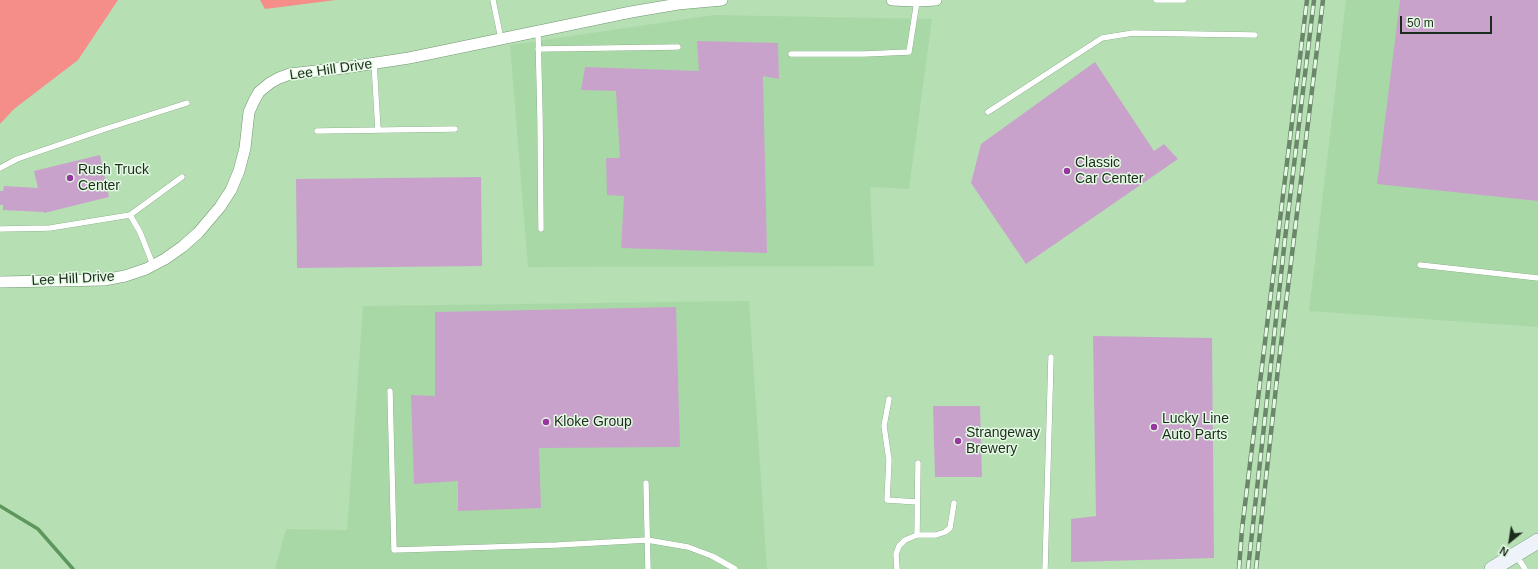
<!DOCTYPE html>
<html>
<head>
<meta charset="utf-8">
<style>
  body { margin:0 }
  #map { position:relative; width:1538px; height:569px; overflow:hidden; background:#b6dfb4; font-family:Helvetica,sans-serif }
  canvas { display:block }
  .north { position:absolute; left:1490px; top:521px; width:40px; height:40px; -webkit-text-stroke:3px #e5fae4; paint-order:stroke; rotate:210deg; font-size:11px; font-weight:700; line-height:16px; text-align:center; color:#1c2c1c }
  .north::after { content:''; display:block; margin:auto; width:14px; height:18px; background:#1c2c1c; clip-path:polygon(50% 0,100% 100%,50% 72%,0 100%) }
  .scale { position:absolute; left:1400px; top:16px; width:92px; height:18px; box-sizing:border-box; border:2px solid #1c2c1c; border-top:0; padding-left:5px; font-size:12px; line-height:14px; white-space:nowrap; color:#1c2c1c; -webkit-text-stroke:3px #e5fae4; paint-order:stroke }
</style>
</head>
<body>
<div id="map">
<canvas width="1538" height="569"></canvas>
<div class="north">N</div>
<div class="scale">50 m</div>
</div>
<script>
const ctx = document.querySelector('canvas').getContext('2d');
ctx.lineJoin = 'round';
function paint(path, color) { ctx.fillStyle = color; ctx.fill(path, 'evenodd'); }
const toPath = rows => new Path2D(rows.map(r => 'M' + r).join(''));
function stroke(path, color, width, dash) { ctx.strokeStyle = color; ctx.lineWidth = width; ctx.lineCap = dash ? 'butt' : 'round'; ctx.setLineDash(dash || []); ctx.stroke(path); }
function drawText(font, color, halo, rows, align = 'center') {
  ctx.font = font + ' Helvetica,sans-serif'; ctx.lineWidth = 3; ctx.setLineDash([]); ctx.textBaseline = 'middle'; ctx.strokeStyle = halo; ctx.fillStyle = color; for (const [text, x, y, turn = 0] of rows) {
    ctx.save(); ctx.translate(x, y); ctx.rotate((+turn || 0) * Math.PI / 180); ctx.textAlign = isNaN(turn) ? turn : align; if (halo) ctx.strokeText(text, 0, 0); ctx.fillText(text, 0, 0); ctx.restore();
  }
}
const built = toPath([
  [1346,0,1538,0,1538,327,1309,311],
  [714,15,932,19,909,189,870,187,874,266,528,267,510,45],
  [749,301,767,569,275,569,286,529,347,530,363,306]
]);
const green = toPath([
  [0,0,118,0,78,60,14,109,0,124],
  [260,0,336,0,265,9]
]);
const stream = toPath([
  [0,506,38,529,73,569]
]);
const building = toPath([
  [1400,0,1538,0,1538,201,1377,184],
  [697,41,778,43,779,79,763,76,767,253,621,248,624,196,607,195,606,158,620,158,616,91,581,90,585,67,699,71],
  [1095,62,1154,151,1164,144,1178,159,1026,264,971,183,981,144],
  [100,155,109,197,44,213,44,212,3,210,3,205,0,205,0,191,3,191,4,186,38,188,34,171],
  [481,177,482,266,297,268,296,179],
  [676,307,680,447,539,448,541,508,458,511,458,481,414,484,411,395,435,396,435,312],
  [1093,336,1212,338,1214,558,1071,562,1071,519,1096,516],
  [933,406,980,406,982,477,935,477]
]);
const lane = toPath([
  [493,0,501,39],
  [1156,0,1184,0],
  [538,32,540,117,541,229],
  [538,49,678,47],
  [791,54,864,54,909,52,917,1],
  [374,63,378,130],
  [988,112,1102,38,1133,33,1255,35],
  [317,131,455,129],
  [0,168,17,159,105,129,187,103],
  [130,215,182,177],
  [0,229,50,228,130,215,140,232,153,265],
  [1420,265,1538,278],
  [390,391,394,550,557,545,647,540,688,547,712,556,735,569],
  [889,399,884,426,889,460,887,500,917,502],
  [646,483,648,569],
  [917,535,918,463],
  [1516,555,1525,569],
  [897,569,896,554,899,546,905,540,917,535,936,535,945,532,950,528,954,503],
  [1045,569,1051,357]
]);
const street = toPath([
  [892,0,917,1,936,0],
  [0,282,104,280,125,276,146,269,165,259,182,247,198,233,220,207,231,190,239,171,245,148,249,112,254,101,259,92,270,83,279,78,290,74,343,68,409,58,631,12,678,4,722,0]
]);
const secondary = toPath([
  [1492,569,1538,541]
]);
const rail = toPath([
  [1239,569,1242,529,1307,0],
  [1248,569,1285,239,1314,0],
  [1256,569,1278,369,1323,0]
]);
const markers = [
  [1067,171,4,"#9637a0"],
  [70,178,4,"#9637a0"],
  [546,422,4,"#9637a0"],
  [1154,427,4,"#9637a0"],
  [958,441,4,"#9637a0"]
];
const streetNames = [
  ["Lee Hill Drive",331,70,-8],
  ["Lee Hill Drive",73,279,-3]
];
const poiNames = [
  ["Classic",1075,163],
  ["Car Center",1075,179],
  ["Rush Truck",78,170],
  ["Center",78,186],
  ["Lucky Line",1162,419],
  ["Auto Parts",1162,435],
  ["Kloke Group",554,422],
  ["Strangeway",966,433],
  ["Brewery",966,449]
];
paint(built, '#a9d8a7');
paint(green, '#f58d88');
stroke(stream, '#5e975d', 3.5);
paint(building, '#c9a2cc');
stroke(lane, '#719870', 6);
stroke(street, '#719870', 12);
stroke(secondary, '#719870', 16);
stroke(lane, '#fff', 5.5);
stroke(street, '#fff', 11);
stroke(secondary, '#eef2f9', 15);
stroke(rail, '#6b876a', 4.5);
stroke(rail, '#e5fae4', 3, [9]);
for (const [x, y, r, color] of markers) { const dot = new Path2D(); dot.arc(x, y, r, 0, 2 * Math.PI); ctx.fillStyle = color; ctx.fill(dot); stroke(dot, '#e5fae4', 1.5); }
drawText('14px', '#1c2c1c', '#e5fae4', streetNames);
drawText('14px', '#1c2c1c', '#e5fae4', poiNames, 'left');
</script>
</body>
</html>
